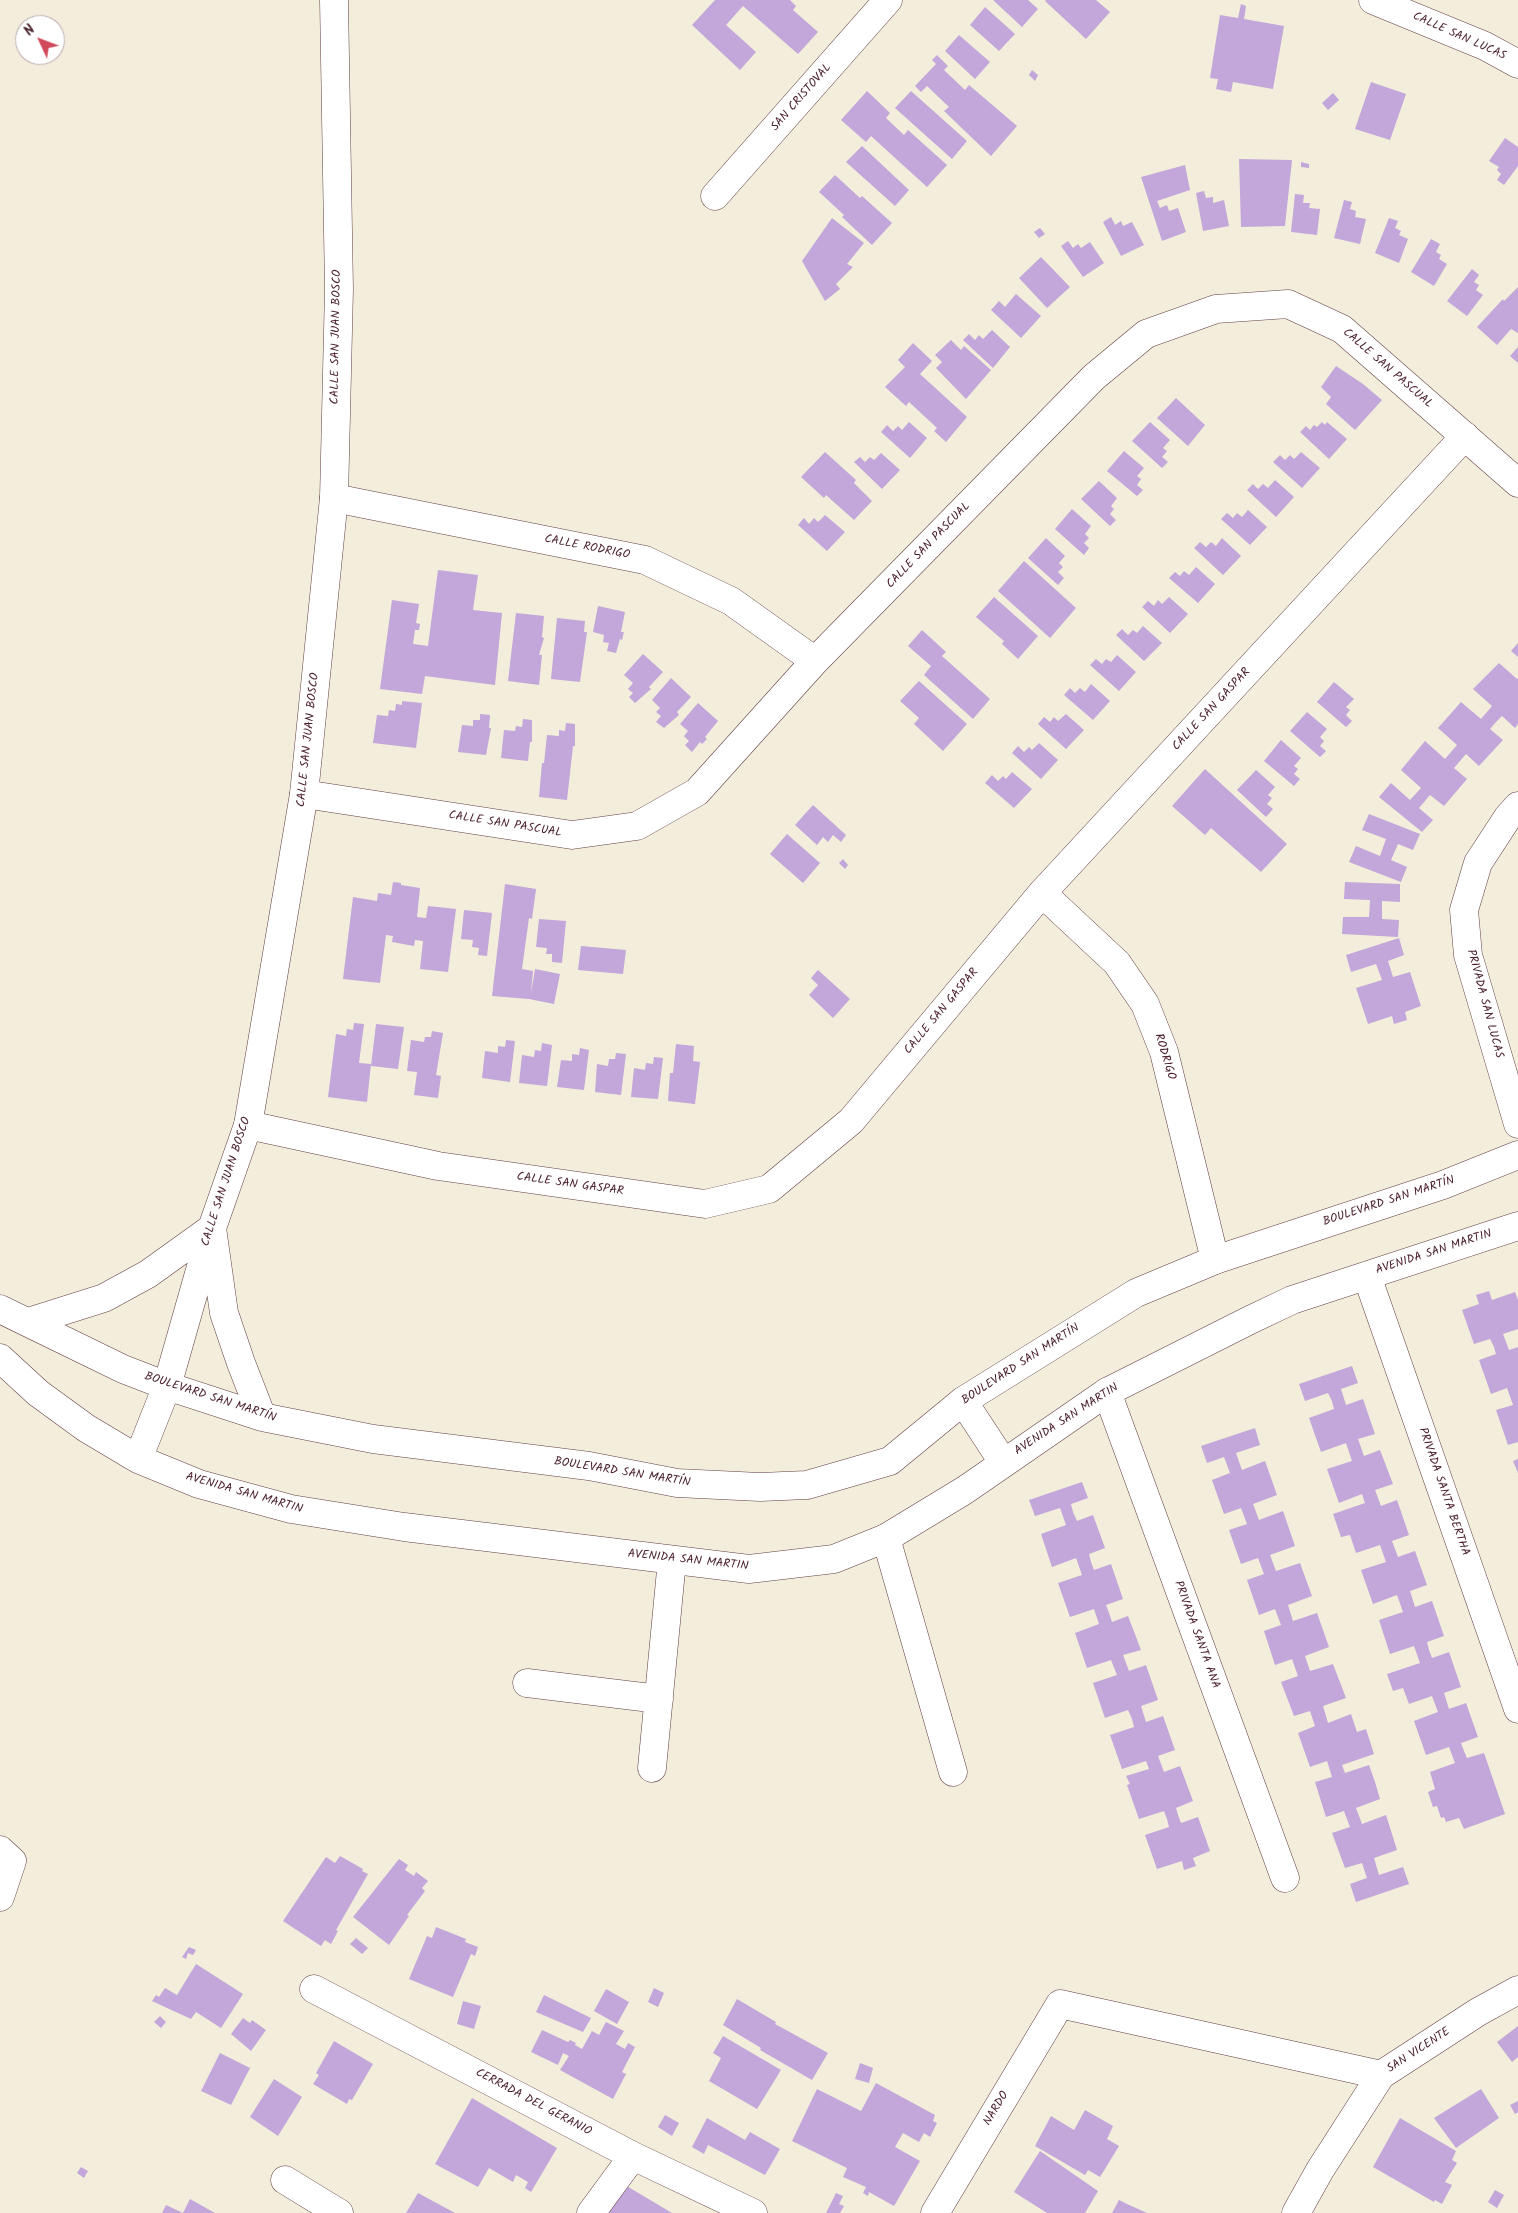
<!DOCTYPE html>
<html>
<head>
<meta charset="utf-8">
<style>
  body { margin:0 }
  #map { position:relative; width:1518px; height:2213px; overflow:hidden; background:#f2eedb; font-family:Kalam,sans-serif }
  canvas { display:block }
  .north { position:absolute; left:15px; top:15px; width:50px; height:50px; box-sizing:border-box; background:#fff; border:1px solid #b7a5aa; border-radius:50%; rotate:313deg; font-size:14px; font-weight:700; line-height:20px; text-align:center; color:#4a1f2b }
  .north::after { content:''; display:block; margin:auto; width:18px; height:22px; background:#d1495b; clip-path:polygon(50% 0,100% 100%,50% 72%,0 100%) }
</style>
</head>
<body>
<div id="map">
<canvas width="1518" height="2213"></canvas>
<div class="north">N</div>
</div>
<script>
const ctx = document.querySelector('canvas').getContext('2d');
ctx.lineJoin = 'round';
function paint(path, color) { ctx.fillStyle = color; ctx.fill(path, 'evenodd'); }
const toPath = rows => new Path2D(rows.map(r => 'M' + r).join(''));
function stroke(path, color, width, dash) { ctx.strokeStyle = color; ctx.lineWidth = width; ctx.lineCap = dash ? 'butt' : 'round'; ctx.setLineDash(dash || []); ctx.stroke(path); }
function drawText(font, color, halo, rows, align = 'center') {
  ctx.font = font + ' Kalam,sans-serif'; ctx.lineWidth = 4.5; ctx.setLineDash([]); ctx.textBaseline = 'middle'; ctx.strokeStyle = halo; ctx.fillStyle = color; for (const [text, x, y, turn = 0] of rows) {
    ctx.save(); ctx.translate(x, y); ctx.rotate((+turn || 0) * Math.PI / 180); ctx.textAlign = isNaN(turn) ? turn : align; if (halo) ctx.strokeText(text, 0, 0); ctx.fillText(text, 0, 0); ctx.restore();
  }
}
const building = toPath([
  [715,0,790,0,796,6,793,10,818,32,798,54,743,6,726,25,756,52,740,70,692,25],
  [993,0,1028,0,1038,9,1022,27],
  [1046,0,1096,0,1110,12,1086,39,1045,1],
  [1241,4,1246,6,1244,19,1284,26,1273,89,1233,82,1231,92,1216,89,1218,79,1210,78,1220,15,1238,18],
  [985,7,1015,34,999,51,970,25],
  [959,35,990,62,975,79,945,51],
  [937,55,948,66,944,70,965,90,969,85,1017,126,991,156,944,111,949,107,927,86,921,92,915,86,936,64,932,60],
  [1032,70,1038,75,1035,81,1029,75],
  [1371,82,1406,94,1390,140,1355,129],
  [867,91,890,113,886,118,904,135,908,130,947,165,927,187,871,136,866,142,841,120],
  [911,91,967,141,952,159,895,108],
  [1333,93,1339,100,1328,110,1322,103],
  [1505,138,1518,147,1518,166,1504,185,1497,180,1501,174,1497,170,1499,167,1489,161],
  [862,146,909,190,895,206,846,162],
  [1239,159,1292,160,1285,226,1241,227],
  [1301,162,1309,164,1309,168,1301,167],
  [1185,165,1190,190,1157,201,1160,208,1167,205,1169,211,1178,208,1186,232,1162,241,1141,177],
  [835,175,860,198,862,196,892,223,872,245,842,217,844,215,819,192],
  [1204,191,1206,198,1213,197,1213,203,1224,200,1229,226,1203,231,1196,193],
  [1295,194,1304,195,1303,203,1310,203,1309,208,1320,209,1317,235,1291,232],
  [1344,200,1352,202,1350,209,1356,211,1355,217,1366,219,1360,244,1334,238],
  [1111,217,1115,225,1121,221,1123,226,1132,222,1144,245,1121,256,1103,222],
  [832,218,864,243,847,264,853,267,836,284,840,289,825,301,802,261],
  [1389,218,1398,221,1395,228,1401,231,1399,235,1408,239,1399,263,1375,253],
  [1040,228,1045,234,1039,238,1034,232],
  [1431,239,1440,244,1436,252,1441,255,1439,259,1447,264,1434,286,1411,272],
  [1068,241,1073,248,1078,244,1081,248,1090,242,1104,263,1083,277,1061,246],
  [1041,257,1070,287,1047,308,1019,278],
  [1472,269,1479,275,1474,282,1479,285,1476,290,1483,295,1467,316,1447,301],
  [1518,287,1518,333,1511,329,1497,345,1477,327,1503,299,1504,301],
  [1016,294,1041,316,1021,338,991,310,999,301,1005,307],
  [992,330,1010,347,993,368,963,340,969,334,975,340,979,335,983,339],
  [951,340,961,350,964,346,991,370,966,399,936,368,942,362,935,355],
  [913,343,932,361,920,374,967,417,946,442,934,431,937,428,909,402,906,406,885,387,905,367,898,360],
  [1518,347,1518,363,1510,356],
  [1336,366,1363,384,1382,400,1355,430,1326,404,1331,397,1321,387],
  [1176,398,1205,425,1188,446,1157,418],
  [909,422,927,438,910,458,881,432,887,425,893,431,898,426,902,430],
  [1150,422,1170,440,1163,448,1167,451,1162,457,1168,462,1162,468,1132,441],
  [1322,422,1325,425,1327,422,1347,439,1329,459,1300,432,1306,426,1310,430,1314,425,1317,427],
  [1124,451,1144,468,1137,476,1141,479,1137,485,1143,490,1137,496,1107,471],
  [825,452,856,480,854,483,872,501,854,520,826,495,824,498,801,477],
  [1301,452,1320,468,1302,488,1273,462,1280,455,1285,460,1290,455,1294,459],
  [881,453,900,470,882,489,854,462,860,457,865,462,870,457,874,460],
  [1275,480,1294,497,1276,517,1247,490,1253,484,1258,489,1263,484,1268,488],
  [1099,481,1117,498,1111,506,1114,509,1110,514,1116,520,1110,526,1081,499],
  [1072,509,1091,526,1085,534,1089,538,1084,543,1089,548,1084,555,1055,529],
  [1248,510,1267,527,1250,545,1221,519,1227,513,1233,518,1237,513,1242,517],
  [825,515,845,532,827,551,798,525,804,518,809,524,814,518,818,522],
  [1046,538,1065,556,1059,563,1063,567,1058,572,1064,578,1058,585,1028,558],
  [1222,538,1241,556,1223,575,1194,548,1200,542,1206,547,1211,542,1216,546],
  [1024,561,1076,608,1050,638,998,591],
  [1196,567,1215,584,1198,603,1169,578,1175,572,1180,576,1184,571,1189,575],
  [438,570,478,575,473,610,502,613,495,685,425,676,422,694,380,689,392,600,419,604,416,623,420,624,419,630,415,630,413,644,428,646],
  [994,597,1038,636,1018,659,1002,644,1004,641,976,617],
  [1169,597,1188,614,1170,633,1142,607,1148,601,1154,606,1158,600,1162,604],
  [598,606,625,612,621,632,624,632,622,640,620,639,616,653,607,651,609,643,603,642,604,635,593,632],
  [516,613,544,616,542,637,544,638,539,655,542,655,539,685,508,681],
  [557,618,585,621,584,632,587,632,580,682,551,679],
  [1143,626,1162,643,1144,661,1116,635,1122,629,1128,635,1133,630,1137,633],
  [922,630,946,652,942,656,990,699,973,719,924,675,931,666,908,646],
  [1518,643,1518,657,1511,651],
  [643,654,663,672,649,687,651,689,635,703,629,697,633,693,628,689,633,683,624,675],
  [1117,655,1136,672,1119,691,1090,665,1096,659,1102,664,1106,659,1111,662],
  [1499,663,1517,679,1518,678,1518,724,1515,728,1502,716,1496,722,1490,729,1503,740,1479,766,1466,754,1454,768,1467,779,1444,806,1430,795,1419,808,1433,820,1422,832,1379,797,1391,783,1410,800,1421,788,1401,770,1425,741,1445,759,1457,745,1438,728,1461,702,1481,719,1492,706,1473,689],
  [671,678,691,697,677,712,679,715,664,728,656,722,661,716,656,712,660,708,652,700],
  [919,681,967,724,943,751,914,724,919,718,900,701],
  [1334,682,1354,699,1346,707,1350,710,1346,715,1352,721,1346,727,1317,702],
  [1091,684,1110,701,1093,720,1064,695,1070,688,1075,693,1080,688,1085,692],
  [402,701,422,703,416,748,373,743,377,715,388,716,389,710,395,711,396,704,402,705],
  [698,703,718,721,705,737,707,739,702,744,700,742,692,752,685,745,689,741,684,736,688,731,680,724],
  [1307,712,1327,729,1320,737,1324,741,1320,746,1326,751,1320,757,1290,731],
  [480,714,490,715,489,728,491,728,486,755,458,752,462,725,473,726,473,720,480,720],
  [1066,714,1084,730,1066,749,1038,724,1044,717,1050,722,1054,717,1058,721],
  [523,719,532,720,532,742,530,742,528,761,501,758,504,730,515,731,516,726,522,727],
  [566,723,575,724,575,746,573,746,567,800,539,797,542,763,544,763,547,735,559,736,559,730,565,731],
  [1281,740,1301,758,1294,766,1298,769,1294,774,1300,779,1294,786,1264,761],
  [1039,743,1058,760,1041,779,1012,753,1018,746,1024,752,1029,747,1032,750],
  [1205,769,1287,844,1261,872,1211,828,1205,835,1172,806],
  [1256,770,1275,787,1268,795,1272,798,1267,804,1273,809,1266,817,1237,790],
  [1012,772,1032,789,1014,808,985,783,992,775,998,781,1003,776,1006,779],
  [813,805,846,835,841,842,833,835,828,842,823,837,817,845,795,825],
  [1369,814,1420,834,1413,850,1398,844,1391,860,1407,867,1401,882,1349,862,1356,846,1380,856,1386,839,1362,830],
  [787,834,820,863,803,883,770,854],
  [843,859,848,865,845,869,839,863],
  [393,882,401,883,401,885,420,888,417,917,426,918,428,906,456,909,448,972,420,969,423,941,415,940,414,946,392,942,393,936,386,935,380,983,343,979,353,897,377,901,378,893,391,895],
  [1345,882,1400,884,1400,902,1382,901,1382,919,1399,920,1398,937,1342,934,1343,917,1369,917,1370,900,1344,899],
  [505,884,536,889,532,919,529,918,522,969,533,971,531,993,535,969,560,974,554,1004,529,999,492,996],
  [464,910,492,913,487,956,478,955,479,948,472,947,473,940,461,939],
  [539,919,566,921,562,963,552,962,552,954,546,954,547,948,536,947],
  [1399,938,1404,955,1388,961,1393,977,1410,972,1421,1006,1405,1012,1407,1020,1394,1024,1392,1016,1368,1024,1356,988,1382,980,1376,964,1351,972,1346,955],
  [581,946,626,950,623,974,578,970],
  [818,970,850,999,833,1018,809,995,818,985,811,978],
  [354,1023,364,1024,359,1063,371,1064,367,1102,328,1097,336,1034,346,1036,347,1029,353,1030],
  [376,1024,404,1027,398,1069,371,1066],
  [432,1031,443,1033,436,1075,441,1076,438,1098,414,1095,417,1072,407,1071,411,1040,424,1042,425,1037,431,1037],
  [506,1040,515,1041,510,1082,482,1078,485,1051,498,1053,498,1046,505,1047],
  [542,1043,552,1045,547,1086,519,1083,522,1055,534,1057,535,1050,541,1051],
  [676,1044,694,1046,693,1061,700,1062,695,1104,668,1101,670,1073,673,1073],
  [580,1048,589,1050,584,1090,557,1087,561,1060,572,1061,572,1054,579,1055],
  [616,1053,626,1054,621,1095,595,1092,597,1064,608,1066,609,1059,615,1059],
  [654,1057,663,1058,658,1099,631,1097,634,1068,645,1070,646,1063,653,1064],
  [1489,1291,1492,1300,1515,1292,1518,1300,1518,1329,1503,1334,1509,1350,1518,1347,1518,1442,1508,1445,1496,1410,1513,1405,1507,1388,1491,1394,1479,1360,1496,1354,1494,1347,1490,1339,1474,1344,1462,1310,1479,1304,1476,1295],
  [1352,1366,1358,1383,1341,1389,1346,1405,1363,1399,1375,1434,1358,1439,1364,1456,1380,1450,1393,1484,1375,1490,1381,1506,1397,1500,1409,1535,1392,1541,1398,1557,1415,1551,1427,1585,1410,1591,1415,1607,1432,1601,1444,1636,1427,1642,1429,1650,1432,1658,1449,1652,1461,1687,1444,1693,1449,1709,1466,1703,1478,1737,1461,1743,1464,1751,1467,1758,1484,1753,1505,1814,1464,1829,1459,1818,1446,1822,1444,1817,1441,1818,1437,1806,1433,1807,1428,1792,1435,1789,1430,1772,1455,1763,1449,1747,1426,1755,1414,1721,1438,1712,1432,1696,1409,1704,1403,1688,1393,1691,1387,1674,1420,1663,1414,1646,1390,1654,1379,1620,1403,1612,1397,1595,1373,1604,1361,1570,1386,1562,1380,1545,1356,1553,1350,1535,1341,1537,1333,1514,1365,1503,1362,1494,1339,1503,1327,1469,1352,1461,1346,1443,1321,1452,1309,1418,1334,1409,1332,1401,1328,1393,1305,1401,1299,1384],
  [1255,1428,1260,1445,1236,1453,1242,1470,1265,1461,1277,1495,1253,1504,1259,1520,1283,1511,1295,1546,1270,1555,1276,1571,1300,1563,1312,1596,1288,1605,1293,1621,1317,1613,1329,1647,1305,1656,1310,1671,1333,1664,1346,1698,1323,1706,1328,1723,1351,1714,1357,1732,1366,1729,1374,1754,1342,1765,1345,1773,1369,1765,1375,1782,1380,1799,1356,1808,1362,1824,1386,1815,1397,1850,1374,1858,1379,1875,1403,1867,1409,1884,1356,1902,1350,1884,1367,1878,1362,1863,1345,1868,1332,1833,1350,1827,1344,1811,1326,1817,1315,1782,1332,1777,1327,1761,1310,1767,1298,1733,1315,1726,1310,1711,1294,1716,1281,1682,1298,1676,1292,1659,1275,1665,1264,1631,1281,1625,1275,1609,1259,1615,1247,1580,1264,1574,1258,1558,1241,1564,1229,1530,1247,1524,1241,1508,1224,1514,1212,1480,1230,1473,1224,1457,1207,1463,1201,1446],
  [1518,1459,1518,1473,1513,1461],
  [1082,1482,1088,1498,1071,1504,1073,1512,1077,1521,1093,1515,1105,1548,1089,1554,1091,1562,1094,1570,1111,1564,1123,1599,1106,1605,1109,1613,1112,1622,1128,1616,1141,1650,1123,1655,1129,1671,1146,1665,1158,1700,1141,1706,1146,1722,1163,1716,1175,1750,1158,1756,1164,1772,1180,1766,1193,1801,1176,1808,1178,1815,1181,1823,1198,1817,1210,1851,1193,1858,1196,1866,1184,1870,1182,1861,1157,1869,1145,1835,1169,1827,1167,1819,1164,1811,1139,1819,1127,1785,1130,1784,1126,1776,1149,1769,1146,1761,1122,1769,1110,1735,1134,1727,1132,1719,1128,1710,1105,1718,1093,1683,1117,1675,1111,1660,1087,1668,1075,1633,1099,1624,1094,1609,1070,1617,1058,1583,1082,1575,1076,1558,1052,1567,1041,1534,1066,1525,1060,1508,1035,1516,1029,1500],
  [340,1856,363,1869,362,1871,368,1874,336,1930,338,1931,331,1944,325,1940,321,1946,283,1921,326,1857,335,1863],
  [399,1859,408,1865,405,1870,414,1876,416,1872,428,1881,422,1888,425,1891,407,1915,409,1916,389,1945,353,1917],
  [436,1927,466,1939,465,1942,478,1947,475,1956,471,1954,453,1997,409,1979,427,1936,432,1938],
  [356,1938,368,1948,362,1954,350,1944],
  [189,1947,196,1950,193,1955,188,1953,186,1959,182,1957],
  [196,1964,243,1994,221,2028,196,2012,191,2019,152,2001,156,1995,159,1997,165,1988,177,1995],
  [654,1988,664,1993,658,2007,648,2002],
  [606,1989,629,2002,617,2024,594,2011],
  [544,1995,591,2018,583,2032,536,2012],
  [737,1999,776,2022,775,2024,828,2053,812,2080,760,2050,761,2048,723,2025],
  [463,2001,481,2006,474,2029,457,2024],
  [160,2016,166,2022,161,2028,154,2022],
  [243,2018,250,2023,252,2020,266,2030,251,2051,231,2034],
  [606,2022,624,2031,616,2044,625,2049,628,2043,635,2047,622,2072,626,2074,613,2099,560,2070,569,2056,563,2053,558,2065,531,2052,542,2030,568,2042,570,2040,576,2043,575,2045,582,2049,592,2031,599,2035],
  [1518,2026,1518,2057,1512,2062,1497,2042],
  [723,2036,781,2070,757,2109,709,2081,721,2058,713,2053],
  [334,2041,373,2064,352,2100,349,2099,347,2104,313,2084,319,2075,316,2073],
  [220,2053,250,2068,231,2105,201,2091],
  [860,2063,873,2068,869,2083,855,2079],
  [274,2079,302,2097,278,2136,250,2117],
  [876,2083,935,2115,933,2121,937,2123,930,2137,924,2133,919,2142,903,2133,895,2147,920,2161,894,2206,869,2192,868,2196,863,2193,866,2187,843,2177,847,2168,792,2141,817,2089,861,2111],
  [1481,2089,1499,2118,1456,2148,1434,2118],
  [472,2098,557,2148,531,2192,525,2188,528,2182,516,2175,513,2182,489,2168,478,2187,435,2164],
  [1518,2101,1518,2112,1515,2114,1510,2105],
  [1085,2110,1113,2126,1107,2139,1119,2146,1100,2177,1088,2170,1085,2175,1035,2146,1051,2116,1074,2130],
  [665,2115,679,2123,672,2136,658,2127],
  [707,2118,745,2140,750,2132,780,2149,765,2175,708,2145,704,2154,692,2147],
  [1400,2118,1456,2151,1452,2160,1457,2163,1445,2182,1452,2185,1442,2204,1435,2200,1434,2202,1373,2167],
  [1040,2151,1098,2191,1085,2213,1047,2213,1014,2192],
  [81,2167,88,2171,84,2178,77,2173],
  [625,2185,672,2213,609,2213],
  [1495,2190,1504,2195,1497,2208,1488,2202],
  [418,2193,455,2213,406,2213],
  [836,2193,843,2196,839,2204,844,2206,840,2213,826,2213],
  [190,2199,215,2213,183,2213],
  [1119,2200,1127,2204,1147,2213,1112,2213],
  [166,2205,183,2213,162,2213]
]);
const street = toPath([
  [1373,0,1485,46,1518,64],
  [715,196,888,0],
  [334,498,645,560,731,601,815,661],
  [304,794,572,835,637,826,697,792,815,661,1094,377,1146,334,1216,309,1288,304,1342,329,1518,483],
  [1518,806,1508,817,1478,863,1464,910,1468,955,1518,1124],
  [1042,893,1117,963,1145,1004,1164,1052,1215,1260],
  [248,1125,438,1166,705,1204,769,1189,851,1121,1042,893,1465,436],
  [1367,1276,1518,1709],
  [1107,1392,1285,1878],
  [963,1401,1003,1462],
  [886,1538,953,1772],
  [527,1683,659,1699],
  [652,1768,672,1560],
  [0,1850,12,1861,0,1897],
  [314,1989,633,2156,753,2213],
  [285,2180,339,2213],
  [591,2213,633,2156],
  [935,2213,1060,2004,1381,2075],
  [1296,2213,1320,2170,1381,2075,1478,2012,1518,1990]
]);
const secondary = toPath([
  [0,1309,123,1369,167,1386,262,1417,373,1439,589,1466,677,1483,760,1487,807,1485,890,1461,963,1401,1136,1293,1215,1260,1443,1185,1518,1155],
  [28,1322,104,1298,148,1274,212,1228,224,1313,241,1363,262,1417],
  [0,1358,38,1393,86,1428,138,1459,199,1484,291,1509,404,1527,749,1569,834,1559,886,1538,965,1490,1107,1392,1250,1320,1292,1300,1518,1226],
  [138,1459,167,1386,212,1228,248,1125,304,794,334,498,339,289,334,0]
]);
const streetNames = [
  ["CALLE SAN LUCAS",1459,37,24],
  ["SAN CRISTOVAL",802,98,-49],
  ["CALLE SAN JUAN BOSCO",337,337,-89],
  ["CALLE SAN PASCUAL",1387,369,41],
  ["CALLE SAN PASCUAL",929,546,-46],
  ["CALLE RODRIGO",587,548,11],
  ["CALLE SAN GASPAR",1212,710,-47],
  ["CALLE SAN JUAN BOSCO",309,740,-84],
  ["CALLE SAN PASCUAL",505,825,9],
  ["PRIVADA SAN LUCAS",1484,1004,75],
  ["CALLE SAN GASPAR",942,1012,-50],
  ["RODRIGO",1164,1057,73],
  ["CALLE SAN JUAN BOSCO",227,1182,-72],
  ["CALLE SAN GASPAR",570,1185,8],
  ["BOULEVARD SAN MARTÍN",1389,1202,-18],
  ["AVENIDA SAN MARTIN",1434,1253,-18],
  ["BOULEVARD SAN MARTÍN",1021,1365,-33],
  ["BOULEVARD SAN MARTÍN",210,1398,18],
  ["AVENIDA SAN MARTIN",1067,1420,-33],
  ["BOULEVARD SAN MARTÍN",622,1473,9],
  ["PRIVADA SANTA BERTHA",1443,1492,71],
  ["AVENIDA SAN MARTIN",244,1494,16],
  ["AVENIDA SAN MARTIN",688,1561,6],
  ["PRIVADA SANTA ANA",1196,1635,70],
  ["SAN VICENTE",1419,2051,-33],
  ["CERRADA DEL GERANIO",533,2103,28],
  ["NARDO",997,2109,-59]
];
paint(building, '#c3a6da');
stroke(street, '#633e45', 29);
stroke(secondary, '#633e45', 29);
stroke(street, '#fff', 28);
stroke(secondary, '#fff', 28);
drawText('12px', '#4a1f2b', '#fff', streetNames);
</script>
</body>
</html>
